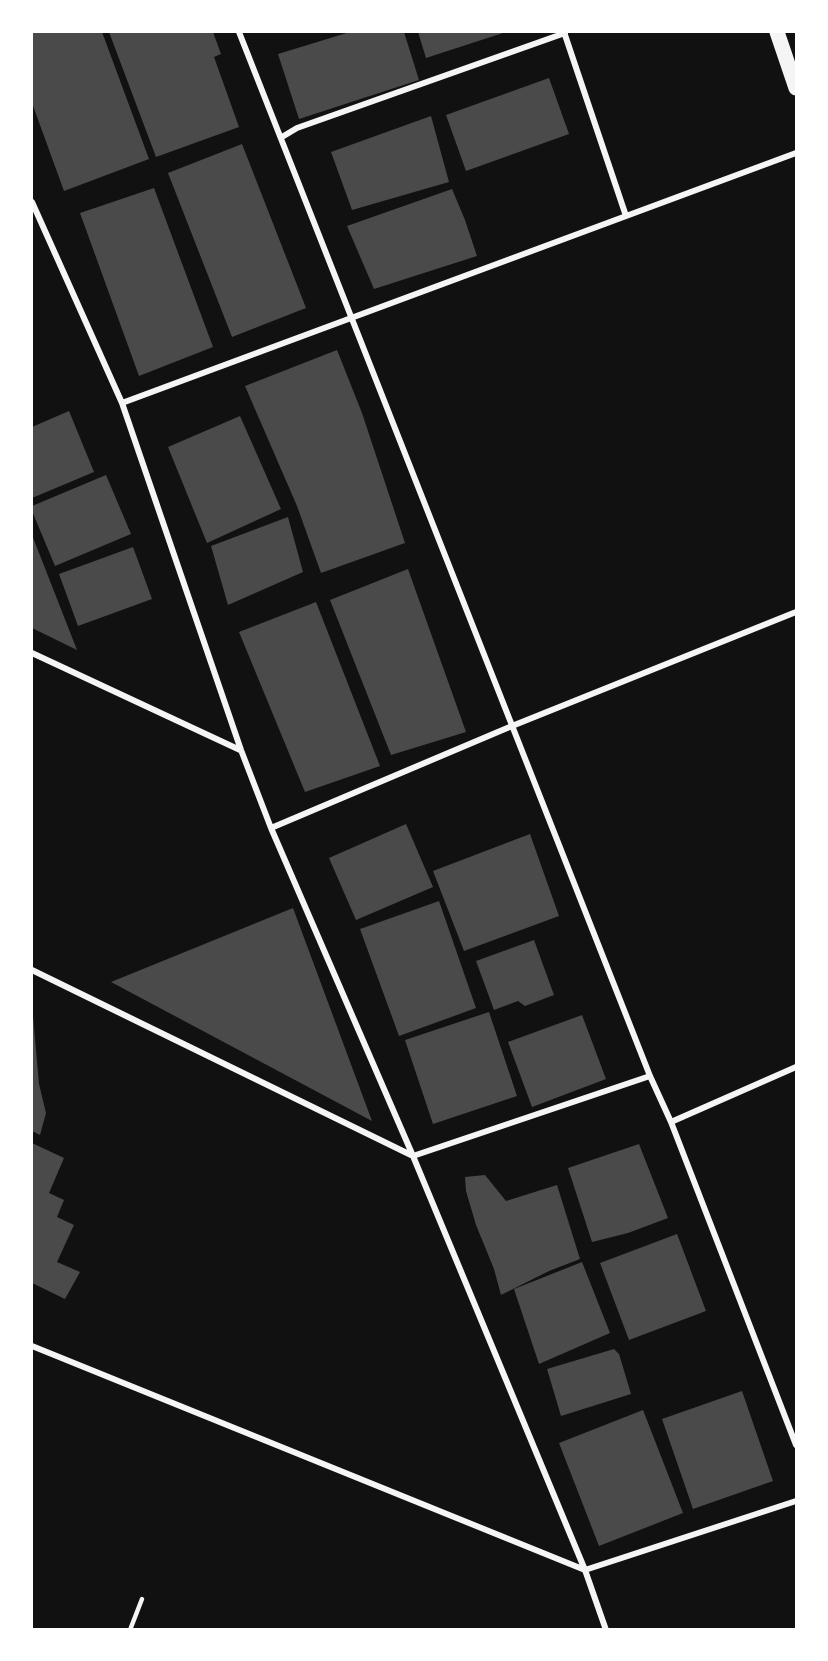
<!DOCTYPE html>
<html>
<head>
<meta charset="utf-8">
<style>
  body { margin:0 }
  #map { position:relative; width:828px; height:1661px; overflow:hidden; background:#111; font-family:"Roboto Condensed",sans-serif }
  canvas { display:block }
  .frame { position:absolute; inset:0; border:33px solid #fff; pointer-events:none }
</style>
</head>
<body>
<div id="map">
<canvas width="828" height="1661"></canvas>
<div class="frame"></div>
</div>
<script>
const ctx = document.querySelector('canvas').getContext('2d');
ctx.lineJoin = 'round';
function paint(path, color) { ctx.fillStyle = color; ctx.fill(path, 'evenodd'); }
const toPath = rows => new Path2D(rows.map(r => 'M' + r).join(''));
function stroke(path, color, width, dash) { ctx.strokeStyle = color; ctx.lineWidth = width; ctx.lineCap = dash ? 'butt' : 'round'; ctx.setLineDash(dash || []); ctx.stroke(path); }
const building = toPath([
  [32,32,102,32,149,159,64,191,32,103],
  [109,32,213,32,221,54,214,57,239,127,156,157],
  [350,32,404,32,419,80,299,119,278,54],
  [418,32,506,32,426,58],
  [549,78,569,134,466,171,446,115],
  [431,116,449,182,352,210,331,152],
  [242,144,306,308,232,337,168,173],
  [154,188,213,347,139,376,80,213],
  [452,189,465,220,477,256,374,289,347,226],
  [337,350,362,413,405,543,321,573,297,506,245,386],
  [69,411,94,472,32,498,32,427],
  [240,416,281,509,207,543,168,447],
  [106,475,131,534,55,566,32,511,32,506],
  [288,517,303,572,228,605,211,546],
  [32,535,77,650,32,628],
  [133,547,152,599,78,626,59,574],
  [408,569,466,732,391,755,330,600],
  [316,602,380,766,305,792,239,632],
  [406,824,433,887,356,920,329,858],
  [530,834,559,916,464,951,433,871],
  [439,901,476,1008,399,1036,360,929],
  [293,908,372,1121,111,982],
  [534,940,554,995,525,1006,518,1001,494,1010,476,961],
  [489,1012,517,1096,433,1124,405,1040],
  [582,1015,606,1079,532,1107,508,1042],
  [32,1016,33,1016,39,1084,46,1113,40,1135,32,1131],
  [32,1143,64,1158,49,1193,64,1200,57,1217,74,1225,57,1262,80,1272,65,1299,32,1283],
  [639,1144,668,1218,628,1233,592,1242,568,1168],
  [485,1175,506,1201,557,1185,580,1259,549,1271,501,1295,494,1269,476,1225,466,1191,465,1177],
  [677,1234,706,1311,629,1340,600,1263],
  [582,1262,610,1333,539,1364,514,1289],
  [614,1349,619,1354,631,1394,561,1416,547,1369],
  [742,1391,773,1481,693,1509,662,1419],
  [643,1410,683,1513,599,1546,559,1443]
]);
const service = toPath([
  [130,1630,142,1599]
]);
const minor = toPath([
  [239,32,650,1076,671,1122,796,1445],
  [564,32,626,216],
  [282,137,297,128,565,33],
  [32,202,122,403,241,750,271,828,413,1156,585,1570,606,1630],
  [122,403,796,153],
  [32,653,240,750],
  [271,828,512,726,796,612],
  [32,970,413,1156,650,1076],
  [671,1122,796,1067],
  [32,1346,585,1570,796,1501]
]);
const primary = toPath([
  [777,32,796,88]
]);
paint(building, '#4a4a4a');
stroke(service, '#f5f5f5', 4.5);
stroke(minor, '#f5f5f5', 6);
stroke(primary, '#f5f5f5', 15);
</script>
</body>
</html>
